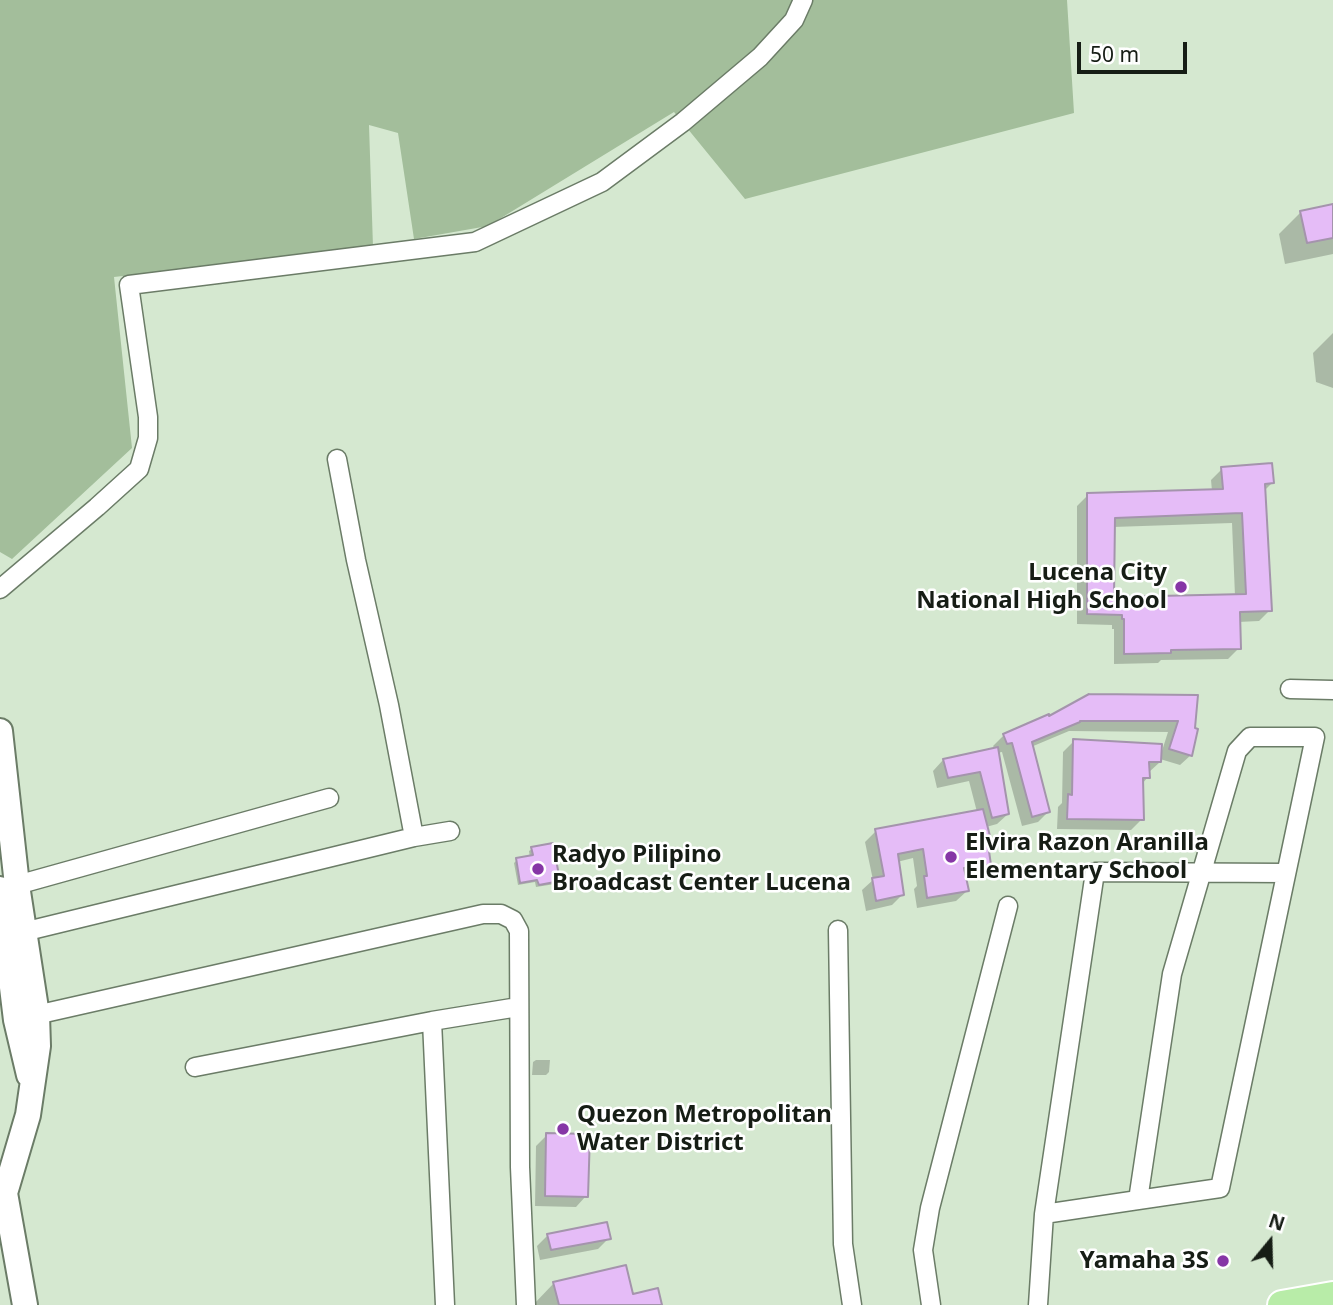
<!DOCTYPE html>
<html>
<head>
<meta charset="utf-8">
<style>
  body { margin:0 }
  #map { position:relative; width:1333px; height:1305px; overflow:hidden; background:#d5e8d0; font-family:"Noto Sans",sans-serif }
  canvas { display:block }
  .north { position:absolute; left:1235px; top:1207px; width:70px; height:70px; -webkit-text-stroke:5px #fff; paint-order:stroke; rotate:19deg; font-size:19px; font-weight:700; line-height:28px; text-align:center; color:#161d15 }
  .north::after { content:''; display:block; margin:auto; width:24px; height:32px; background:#161d15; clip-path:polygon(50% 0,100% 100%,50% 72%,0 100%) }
  .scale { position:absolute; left:1077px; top:42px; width:110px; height:32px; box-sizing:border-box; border:4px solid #161d15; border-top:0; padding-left:9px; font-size:21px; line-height:24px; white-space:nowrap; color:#161d15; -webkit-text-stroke:5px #fff; paint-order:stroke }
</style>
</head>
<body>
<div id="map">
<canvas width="1333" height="1305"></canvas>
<div class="north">N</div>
<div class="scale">50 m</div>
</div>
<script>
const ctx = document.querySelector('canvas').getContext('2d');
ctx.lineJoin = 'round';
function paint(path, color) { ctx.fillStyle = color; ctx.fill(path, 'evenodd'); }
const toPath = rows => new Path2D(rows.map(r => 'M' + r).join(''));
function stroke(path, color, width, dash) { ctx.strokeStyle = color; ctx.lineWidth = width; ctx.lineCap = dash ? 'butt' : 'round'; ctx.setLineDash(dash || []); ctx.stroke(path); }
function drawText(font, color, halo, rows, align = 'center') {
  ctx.font = font + ' "Noto Sans",sans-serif'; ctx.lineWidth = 5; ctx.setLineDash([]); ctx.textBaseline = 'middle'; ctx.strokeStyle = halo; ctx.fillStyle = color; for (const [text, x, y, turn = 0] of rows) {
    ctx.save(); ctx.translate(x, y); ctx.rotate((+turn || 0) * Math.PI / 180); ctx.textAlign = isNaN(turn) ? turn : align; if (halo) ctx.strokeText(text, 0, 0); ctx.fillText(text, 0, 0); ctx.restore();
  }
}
const green = toPath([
  [0,0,1067,0,1074,113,745,199,674,112,488,226,414,239,398,133,369,125,373,247,114,277,132,448,12,559,0,552]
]);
const shadow = toPath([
  [1333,206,1333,254,1285,264,1279,234,1300,213],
  [1333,333,1333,388,1316,382,1313,353],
  [1222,469,1272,483,1264,491,1270,610,1259,621,1238,622,1239,648,1228,659,1161,660,1158,663,1114,664,1114,629,1112,629,1112,625,1077,624,1077,506,1088,495,1212,491,1211,480],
  [1232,523,1235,596,1113,599,1113,527],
  [1196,697,1191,755,1180,765,1160,759,1160,762,1148,773,1148,777,1142,784,1142,819,1131,830,1057,829,1058,807,1062,803,1063,752,1074,741,1161,754,1168,732,1069,731,1031,747,1048,812,1038,822,1022,826,1002,752,997,753,1008,814,997,824,986,827,989,864,978,875,964,877,967,891,956,901,917,908,914,889,917,886,913,858,897,862,902,895,892,905,866,911,862,890,873,880,865,842,876,831,977,812,969,781,937,788,933,771,943,760,995,749,993,746,1004,735],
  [532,849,558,881,555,884,536,887,535,882,518,885,514,863,517,860,530,858,529,851],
  [536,1060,550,1060,549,1072,546,1075,532,1075,533,1062],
  [547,1135,586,1196,576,1207,535,1206,536,1146],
  [548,1235,609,1238,598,1249,540,1260,537,1246],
  [554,1283,631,1296,661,1305,533,1305]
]);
const building = toPath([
  [1333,204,1333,238,1307,243,1300,211,1333,204],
  [1272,463,1274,483,1265,484,1272,611,1240,612,1241,649,1171,650,1171,653,1124,654,1124,619,1122,619,1122,615,1087,614,1087,493,1223,489,1221,467,1272,463],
  [1242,513,1246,594,1114,597,1115,518,1242,513],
  [1089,694,1198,695,1195,728,1198,729,1192,756,1169,749,1178,721,1080,721,1080,722,1032,742,1050,812,1032,817,1012,743,1007,744,1003,734,1049,714,1049,716,1089,694],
  [1073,739,1162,744,1161,762,1149,762,1150,778,1143,778,1144,820,1067,819,1068,794,1072,795,1073,739],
  [998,747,1009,814,992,818,980,772,948,778,943,759,998,747],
  [983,809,990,836,987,837,991,865,964,868,969,891,927,898,924,876,927,876,923,849,898,854,904,895,876,901,872,878,884,876,875,829,983,809],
  [553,843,560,881,539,885,537,880,520,883,516,858,533,855,531,847,553,843],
  [546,1133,590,1134,588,1197,545,1196,546,1133],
  [607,1222,611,1239,551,1250,547,1234,607,1222],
  [626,1265,633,1294,658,1288,662,1305,559,1305,553,1282,626,1265]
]);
const street = toPath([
  [337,459,356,560,389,705,414,837],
  [0,589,97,507,139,469,148,438,148,417,129,285,475,242,602,182,683,122,760,57,794,20,803,0],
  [1290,689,1333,690],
  [17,885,329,798],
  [838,930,843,1244,852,1305],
  [23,932,414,837,450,831],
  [27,1017,483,914,501,914,513,920,519,931,520,1167,526,1305],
  [432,1021,445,1305],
  [195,1067,432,1021,518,1007],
  [1044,1214,1138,1200,1220,1188,1315,737,1250,737,1237,751,1172,974,1138,1200],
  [931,1305,923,1250,930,1208,1008,906],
  [1038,1305,1044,1214,1095,872,1286,873]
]);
const secondary = toPath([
  [0,731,17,885,37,1015,38,1046,28,1115,5,1193,25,1305],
  [0,889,16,1020,29,1075]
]);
const primary = toPath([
  [1282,1305,1333,1296]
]);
const markers = [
  [1181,587,7,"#8636a6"],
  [951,857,7,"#8636a6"],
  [538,869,7,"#8636a6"],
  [563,1129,7,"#8636a6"],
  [1223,1261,7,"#8636a6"]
];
const poiNames = [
  ["Lucena City",1167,573,"right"],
  ["National High School",1167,601,"right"],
  ["Elvira Razon Aranilla",965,843],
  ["Elementary School",965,871],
  ["Radyo Pilipino",552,855],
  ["Broadcast Center Lucena",552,883],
  ["Quezon Metropolitan",577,1115],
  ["Water District",577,1143],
  ["Yamaha 3S",1209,1261,"right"]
];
paint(green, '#a3be9b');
paint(shadow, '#0003');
paint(building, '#e5bcf7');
stroke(building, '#a494ac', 2);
stroke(street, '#6b7c67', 21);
stroke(secondary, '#6b7c67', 28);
stroke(primary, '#fff', 32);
stroke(street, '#fff', 18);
stroke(secondary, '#fff', 24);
stroke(primary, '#b8eca8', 28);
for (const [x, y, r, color] of markers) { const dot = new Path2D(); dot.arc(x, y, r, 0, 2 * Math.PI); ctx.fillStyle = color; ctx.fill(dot); stroke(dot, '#fff', 2.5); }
drawText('bold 24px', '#161d15', '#fff', poiNames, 'left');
</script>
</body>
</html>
